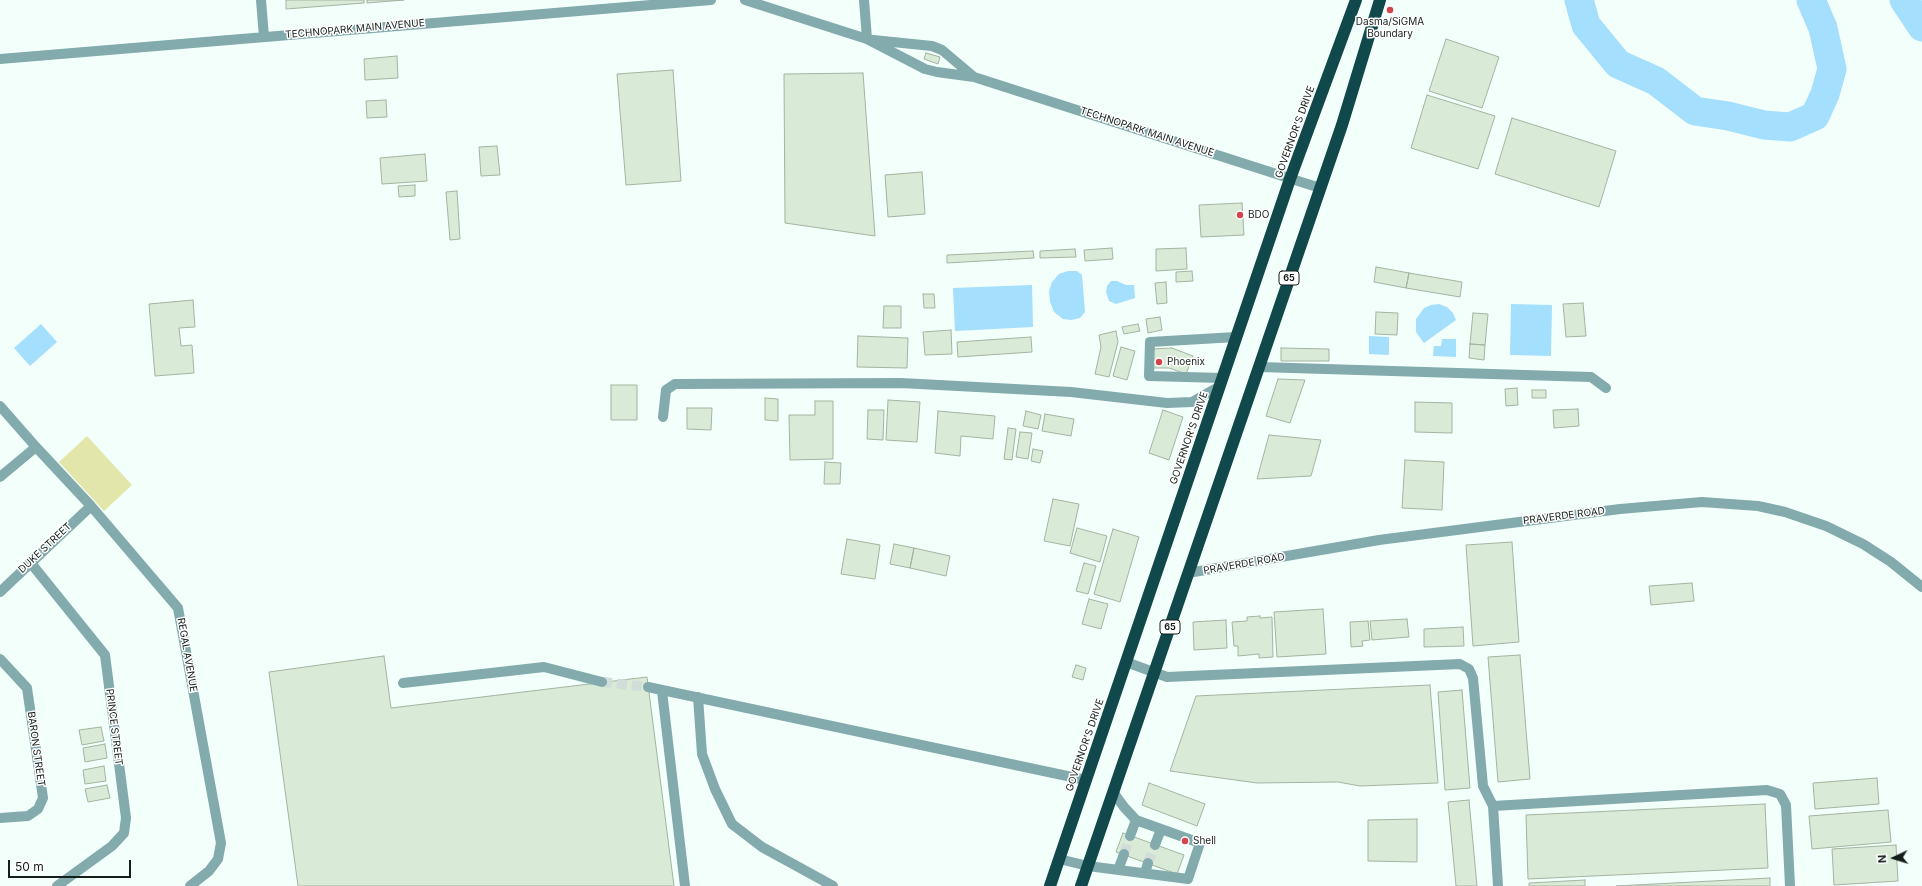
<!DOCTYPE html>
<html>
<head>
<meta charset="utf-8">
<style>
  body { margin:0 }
  #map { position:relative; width:1922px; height:886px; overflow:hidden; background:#f3fffa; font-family:Inter,sans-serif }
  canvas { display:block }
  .north { position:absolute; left:1874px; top:838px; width:40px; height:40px; -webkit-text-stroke:3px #fff; paint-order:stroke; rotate:266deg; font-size:11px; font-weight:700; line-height:16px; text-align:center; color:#141f1b }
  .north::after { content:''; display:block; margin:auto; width:14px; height:18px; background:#141f1b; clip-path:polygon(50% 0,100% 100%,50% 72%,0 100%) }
  .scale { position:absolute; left:8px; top:860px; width:123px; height:18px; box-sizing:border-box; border:2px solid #141f1b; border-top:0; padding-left:5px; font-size:12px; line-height:14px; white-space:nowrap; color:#141f1b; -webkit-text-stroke:3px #fff; paint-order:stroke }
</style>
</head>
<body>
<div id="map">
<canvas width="1922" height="886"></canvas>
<div class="north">N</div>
<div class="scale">50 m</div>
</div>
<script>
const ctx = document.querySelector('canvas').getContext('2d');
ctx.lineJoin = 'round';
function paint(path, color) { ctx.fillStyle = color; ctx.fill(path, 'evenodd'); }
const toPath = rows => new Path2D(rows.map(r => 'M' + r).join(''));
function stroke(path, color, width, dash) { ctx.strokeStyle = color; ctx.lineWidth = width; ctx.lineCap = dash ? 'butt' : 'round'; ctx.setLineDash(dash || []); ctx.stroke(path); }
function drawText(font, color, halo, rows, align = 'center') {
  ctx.font = font + ' Inter,sans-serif'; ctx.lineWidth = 3; ctx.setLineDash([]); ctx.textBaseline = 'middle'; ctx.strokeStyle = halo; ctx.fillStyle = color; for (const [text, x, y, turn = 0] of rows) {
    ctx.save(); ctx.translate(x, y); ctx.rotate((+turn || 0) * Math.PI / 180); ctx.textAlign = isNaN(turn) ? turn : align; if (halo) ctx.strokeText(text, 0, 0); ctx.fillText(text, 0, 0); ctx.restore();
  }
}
const green = toPath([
  [87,436,132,485,104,511,59,462]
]);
const water = toPath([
  [1068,271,1077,271,1082,275,1085,312,1080,318,1071,320,1063,319,1054,312,1050,302,1049,291,1052,282,1059,274],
  [1111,281,1117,281,1126,285,1134,285,1135,298,1116,304,1109,301,1106,292,1107,286],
  [1032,285,1033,327,955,331,953,288],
  [1439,304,1447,307,1453,313,1456,320,1424,343,1416,332,1416,319,1424,308,1431,305],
  [1511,304,1552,305,1551,356,1510,355],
  [41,324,57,342,30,366,14,348],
  [1369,336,1389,337,1389,355,1369,354],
  [1442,339,1456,339,1456,357,1433,356,1434,346,1441,346]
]);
const river = toPath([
  [1579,0,1586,25,1618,64,1656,81,1695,111,1728,116,1764,125,1790,127,1815,116,1825,94,1832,69,1823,28,1811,0],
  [1904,0,1922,27]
]);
const building = toPath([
  [286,0,364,0,364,3,286,9,286,0],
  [367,0,404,0,367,3,367,0],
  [1446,39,1499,57,1482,108,1429,91,1446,39],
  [926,53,940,57,938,64,924,59,926,53],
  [397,56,398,78,365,80,364,59,397,56],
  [673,70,681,181,626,185,617,74,673,70],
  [863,73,875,236,785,223,784,74,863,73],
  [1427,95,1495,116,1478,169,1411,148,1427,95],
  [386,100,387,117,367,118,366,101,386,100],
  [1512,118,1616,151,1599,207,1495,174,1512,118],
  [497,146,500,175,481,176,479,147,497,146],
  [425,154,427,181,382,184,380,158,425,154],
  [922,172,925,214,888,217,885,175,922,172],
  [415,185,415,196,399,197,398,186,415,185],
  [457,191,460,239,450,240,446,192,457,191],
  [1242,203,1244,235,1201,237,1199,205,1242,203],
  [1112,248,1113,259,1085,261,1084,250,1112,248],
  [1186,248,1187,269,1156,271,1156,249,1186,248],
  [1075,249,1076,257,1040,258,1040,251,1075,249],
  [1033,251,1034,258,947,263,947,255,1033,251],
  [1376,267,1409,273,1406,288,1374,282,1376,267],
  [1192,271,1193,281,1176,282,1176,272,1192,271],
  [1409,273,1462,282,1460,297,1406,288,1409,273],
  [1166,282,1167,303,1157,304,1155,283,1166,282],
  [923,294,934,294,935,308,924,308,923,294],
  [193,300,195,327,179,328,181,346,192,345,194,373,155,376,149,304,193,300],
  [1583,303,1586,336,1566,337,1563,304,1583,303],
  [884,306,901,306,901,328,883,328,884,306],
  [1376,312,1398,313,1397,335,1375,334,1376,312],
  [1473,313,1488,314,1485,345,1470,344,1473,313],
  [1160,317,1162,330,1148,333,1146,319,1160,317],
  [1138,324,1140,331,1124,334,1122,327,1138,324],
  [951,330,952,354,925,355,923,332,951,330],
  [1116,331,1118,342,1109,377,1095,374,1101,347,1099,335,1116,331],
  [858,336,908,338,907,368,857,367,858,336],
  [1031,337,1032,352,958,357,957,342,1031,337],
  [1470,344,1485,345,1484,360,1469,358,1470,344],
  [1121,347,1135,351,1127,380,1113,376,1121,347],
  [1172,348,1193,356,1186,374,1169,368,1153,368,1151,349,1172,348],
  [1281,348,1329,349,1329,361,1281,361,1281,348],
  [1278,379,1305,380,1290,423,1266,416,1278,379],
  [611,385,637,385,637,420,611,420,611,385],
  [1517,388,1518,405,1506,406,1505,389,1517,388],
  [1532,390,1546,390,1546,398,1532,398,1532,390],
  [765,398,778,399,778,421,765,420,765,398],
  [888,400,920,402,917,442,886,440,888,400],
  [815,401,833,401,833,459,790,460,789,415,815,415,815,401],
  [1415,402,1452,403,1452,433,1415,432,1415,402],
  [687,408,712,408,711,430,687,429,687,408],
  [1578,409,1579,426,1554,428,1553,410,1578,409],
  [868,410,884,410,883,440,867,439,868,410],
  [1163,410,1183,417,1169,460,1149,453,1163,410],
  [938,411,995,416,993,439,961,436,960,456,935,453,938,411],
  [1026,411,1041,415,1038,429,1023,426,1026,411],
  [1045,414,1074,419,1071,436,1042,431,1045,414],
  [1008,428,1016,429,1012,460,1004,459,1008,428],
  [1020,432,1032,433,1028,459,1016,457,1020,432],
  [1269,435,1321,440,1311,476,1257,479,1269,435],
  [1033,449,1043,451,1040,463,1031,461,1033,449],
  [1405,460,1444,462,1442,510,1402,508,1405,460],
  [825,462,841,463,840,484,824,484,825,462],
  [1053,499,1079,504,1070,546,1044,541,1053,499],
  [1077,528,1107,536,1100,562,1070,553,1077,528],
  [1113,529,1139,537,1120,602,1094,594,1113,529],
  [847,539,880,545,875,579,841,574,847,539],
  [1512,542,1519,642,1473,646,1466,545,1512,542],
  [894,544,914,548,910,568,890,564,894,544],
  [914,548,950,556,946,576,910,568,914,548],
  [1084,563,1096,566,1088,594,1076,591,1084,563],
  [1692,583,1694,601,1651,605,1649,586,1692,583],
  [1089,599,1108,604,1101,629,1082,624,1089,599],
  [1323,609,1326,654,1277,657,1274,612,1323,609],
  [1260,616,1260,618,1272,617,1273,657,1259,658,1259,654,1238,656,1238,646,1234,646,1232,622,1247,621,1247,617,1260,616],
  [1407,619,1409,637,1372,640,1370,621,1407,619],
  [1226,620,1227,648,1194,650,1193,622,1226,620],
  [1368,621,1370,640,1362,641,1363,646,1351,647,1350,622,1368,621],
  [1463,627,1464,646,1424,647,1424,629,1463,627],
  [1520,655,1530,779,1498,782,1488,657,1520,655],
  [384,656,391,708,647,677,674,886,298,886,269,672,384,656],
  [1076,665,1086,668,1083,680,1072,677,1076,665],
  [1430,685,1438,783,1360,786,1338,782,1257,783,1170,771,1196,696,1430,685],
  [1462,690,1470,788,1445,790,1438,692,1462,690],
  [101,727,104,741,82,745,79,730,101,727],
  [105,744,107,758,85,762,83,748,105,744],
  [104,766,106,781,85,784,83,770,104,766],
  [1877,778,1879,804,1815,809,1813,783,1877,778],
  [1149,783,1205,804,1197,826,1142,805,1149,783],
  [107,785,110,798,88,802,85,789,107,785],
  [1469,800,1477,886,1456,886,1448,802,1469,800],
  [1765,804,1768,868,1528,879,1526,815,1765,804],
  [1888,810,1891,842,1812,849,1809,816,1888,810],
  [1417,819,1417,862,1368,861,1368,820,1417,819],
  [1123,833,1184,855,1177,874,1116,852,1123,833],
  [1896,845,1898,881,1834,885,1832,849,1896,845],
  [1770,878,1770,886,1616,886,1770,878],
  [1585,880,1585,886,1529,886,1529,883,1585,880]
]);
const minorTunnel = toPath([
  [602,682,648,687],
  [1124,854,1130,836],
  [1148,863,1155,845]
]);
const minor = toPath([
  [261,0,264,37],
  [745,0,867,39,925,69,937,72,974,77,1320,188],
  [864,0,867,39],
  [873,40,932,46,942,50,974,77],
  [0,59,711,0],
  [1259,367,1591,377,1606,388],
  [1222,378,1149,376,1150,342,1236,337],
  [0,406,36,447,91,506,178,608,221,843,218,859,209,871,190,886],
  [663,417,666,390,675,384,901,383,1071,392,1167,403,1192,402,1220,386],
  [0,477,36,447],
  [30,562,105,655,126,818,124,833,112,846,57,886],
  [1188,573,1379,540,1620,509,1702,502,1758,506,1785,512,1826,526,1863,544,1891,562,1922,587],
  [0,592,91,506],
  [0,659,27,688,43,798,38,809,28,816,0,818],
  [1126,662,1167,677,1460,664,1469,669,1473,678,1483,786,1493,806,1498,886],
  [403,683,544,667,602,682],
  [648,687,1086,780],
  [662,691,685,886],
  [698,697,702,754,715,789,732,824,762,847,833,886],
  [1493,806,1767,790,1780,794,1786,805,1790,886],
  [1130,836,1136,820],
  [1155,845,1161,829],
  [1059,859,1088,866,1188,879,1200,843,1136,820,1124,807,1113,792],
  [1118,870,1124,854],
  [1145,873,1148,863]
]);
const highway = toPath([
  [1050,886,1290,179,1356,0],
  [1081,886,1342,125,1380,0]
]);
const markers = [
  [1390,10,4,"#d4444c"],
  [1240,215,4,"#d4444c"],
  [1159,362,4,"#d4444c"],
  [1185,841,4,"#d4444c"]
];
const shields = [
  [1289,278,20],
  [1170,627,20]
];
const shieldNames = [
  ["65",1289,278],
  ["65",1170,627]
];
const poiNames = [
  ["Dasma/SiGMA",1390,22,"center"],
  ["Boundary",1390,34,"center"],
  ["BDO",1248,215],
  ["Phoenix",1167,362],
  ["Shell",1193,841]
];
const streetNames = [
  ["TECHNOPARK MAIN AVENUE",355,29,-5],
  ["TECHNOPARK MAIN AVENUE",1147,132,18],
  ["GOVERNOR'S DRIVE",1295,132,-70],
  ["GOVERNOR'S DRIVE",1189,438,-71],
  ["PRAVERDE ROAD",1564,516,-7],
  ["DUKE STREET",45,548,-43],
  ["PRAVERDE ROAD",1244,564,-10],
  ["REGAL AVENUE",187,655,80],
  ["PRINCE STREET",114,727,83],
  ["GOVERNOR'S DRIVE",1085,745,-71],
  ["BARON STREET",36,749,82]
];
paint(green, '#e2e6aa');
paint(water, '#a4dffe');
stroke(river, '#a4dffe', 29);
paint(building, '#d9ebd6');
stroke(building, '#a3b4a1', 1);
stroke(minorTunnel, '#d2ddd9', 10, [10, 5]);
stroke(minor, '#83aaac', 10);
stroke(highway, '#11484c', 12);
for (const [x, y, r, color] of markers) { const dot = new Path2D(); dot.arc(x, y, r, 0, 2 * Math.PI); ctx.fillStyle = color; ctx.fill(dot); stroke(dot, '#fff', 1.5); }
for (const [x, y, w] of shields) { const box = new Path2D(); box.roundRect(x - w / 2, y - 7, w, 14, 3); ctx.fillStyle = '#fff'; ctx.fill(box); stroke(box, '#141f1b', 1); }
drawText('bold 9px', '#141f1b', null, shieldNames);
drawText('10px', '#141f1b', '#fff', poiNames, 'left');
drawText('10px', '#141f1b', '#fff', streetNames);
</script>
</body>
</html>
